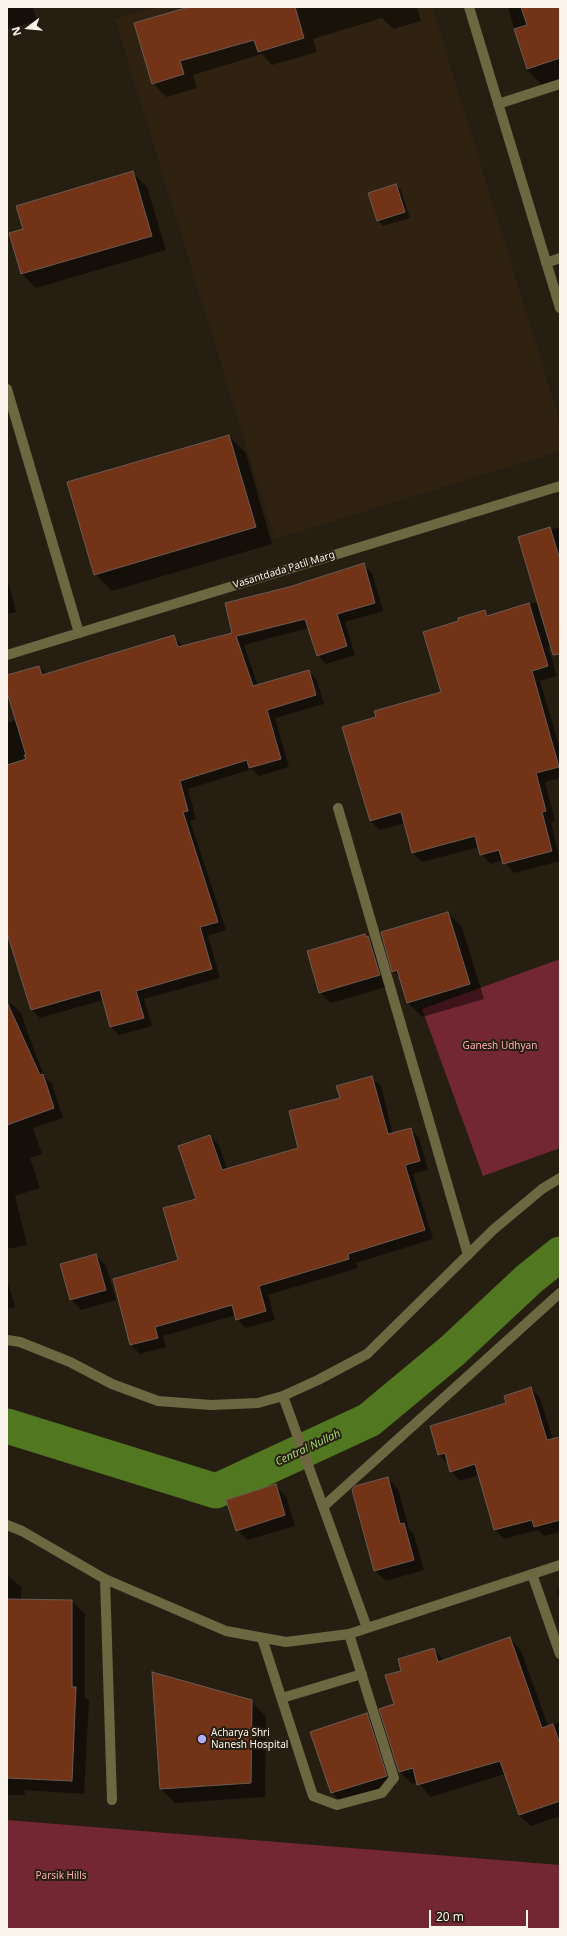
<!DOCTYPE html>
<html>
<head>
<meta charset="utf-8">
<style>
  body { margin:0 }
  #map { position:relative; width:567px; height:1936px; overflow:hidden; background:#271e12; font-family:"Noto Sans",sans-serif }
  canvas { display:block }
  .frame { position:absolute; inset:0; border:8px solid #faf4ec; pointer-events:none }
  .north { position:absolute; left:8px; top:8px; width:40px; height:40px; -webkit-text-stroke:3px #271e12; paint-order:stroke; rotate:254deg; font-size:11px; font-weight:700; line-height:16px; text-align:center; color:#faf4ec }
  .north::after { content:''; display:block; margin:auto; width:14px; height:18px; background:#faf4ec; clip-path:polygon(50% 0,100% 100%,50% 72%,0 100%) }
  .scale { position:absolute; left:429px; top:1910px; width:99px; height:18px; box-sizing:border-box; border:2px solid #faf4ec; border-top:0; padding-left:5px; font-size:12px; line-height:14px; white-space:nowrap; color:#faf4ec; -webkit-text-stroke:3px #271e12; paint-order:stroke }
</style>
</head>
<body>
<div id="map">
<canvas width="567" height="1936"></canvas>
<div class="frame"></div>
<div class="north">N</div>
<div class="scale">20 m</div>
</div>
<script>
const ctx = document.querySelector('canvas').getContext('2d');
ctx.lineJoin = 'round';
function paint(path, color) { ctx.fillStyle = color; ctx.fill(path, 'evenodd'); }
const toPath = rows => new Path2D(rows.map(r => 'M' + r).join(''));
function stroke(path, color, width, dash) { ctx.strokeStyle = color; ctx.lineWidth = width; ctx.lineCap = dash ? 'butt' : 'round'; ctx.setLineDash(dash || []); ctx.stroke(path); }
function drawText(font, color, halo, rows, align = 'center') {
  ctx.font = font + ' "Noto Sans",sans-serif'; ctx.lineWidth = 4; ctx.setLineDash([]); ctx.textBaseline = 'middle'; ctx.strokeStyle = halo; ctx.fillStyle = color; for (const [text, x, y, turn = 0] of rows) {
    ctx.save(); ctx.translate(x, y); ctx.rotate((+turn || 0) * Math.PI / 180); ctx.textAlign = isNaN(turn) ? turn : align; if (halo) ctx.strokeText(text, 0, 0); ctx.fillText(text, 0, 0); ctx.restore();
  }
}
const built = toPath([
  [154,7,432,7,560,422,560,451,275,539,115,19]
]);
const green = toPath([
  [560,959,560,1148,483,1176,422,1009],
  [7,1820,560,1865,560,1929,7,1929]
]);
const shadow = toPath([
  [7,7,38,7,33,8,37,21,7,29],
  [193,7,417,7,421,21,394,29,382,18,313,39,317,52,272,65,262,54,193,75,197,88,166,97,153,83],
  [508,7,560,7,560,80,543,86,526,69],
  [133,173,147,187,166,250,36,288,22,274,24,230],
  [396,185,401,191,410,218,383,226,378,221],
  [229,436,246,453,272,544,112,591,95,574],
  [560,527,560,643,548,647,557,676,540,681,560,749,560,778,545,782,555,821,551,822,560,861,514,873,503,860,491,864,481,854,479,847,422,862,413,853,405,823,380,830,371,821,377,718,442,693,460,622,484,611,490,616,538,602,519,538],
  [363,564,372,573,383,611,345,622,355,655,326,664,318,655,309,628,244,645,258,686,309,671,317,680,324,704,275,718,289,767,259,776,252,769,188,789,196,819,190,821,226,930,208,936,220,978,144,999,152,1026,119,1035,111,1027,103,1000,40,1018,32,1010,7,929,7,723,16,720,7,688,7,676,39,667,47,674,173,636,183,647,234,634,289,588],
  [309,616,310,618,239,637,239,635],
  [7,577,16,612,7,614],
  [448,913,462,927,484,999,422,1017,408,1003,400,978,393,971],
  [365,935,379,948,390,986,331,1003,320,993,308,952],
  [12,1004,21,1013,36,1056,46,1078,52,1084,63,1118,33,1128,42,1154,30,1158,40,1188,15,1196,27,1245,7,1249,7,1005],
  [371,1077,381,1086,393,1134,410,1129,419,1138,428,1170,413,1174,433,1239,356,1263,358,1268,268,1295,275,1320,246,1328,237,1319,236,1315,163,1336,166,1347,140,1354,131,1345,179,1261,197,1199,210,1136,219,1145,227,1169,299,1148,341,1099],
  [96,1255,106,1266,116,1300,81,1310,71,1299],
  [7,1280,15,1307,7,1309],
  [531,1388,540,1398,553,1439,560,1438,560,1532,544,1536,538,1530,504,1539,495,1530,479,1475,460,1481,451,1471,449,1464,439,1455],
  [388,1478,398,1489,409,1529,414,1535,424,1570,386,1581,375,1571,353,1490],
  [275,1485,286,1496,295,1526,247,1540,237,1530],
  [7,1575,21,1587,21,1601,72,1601,85,1614,85,1697,89,1701,84,1794,24,1790,25,1795,7,1795],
  [560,1589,560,1601,557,1590],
  [509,1638,521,1650,548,1726,560,1722,560,1816,531,1826,519,1815,505,1774,430,1797,418,1782,412,1784,400,1772,381,1710,395,1705,402,1672,433,1649,445,1661],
  [251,1701,266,1716,265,1797,175,1803,161,1789],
  [367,1714,377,1725,396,1787,342,1803,332,1793,312,1733]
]);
const canal = toPath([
  [7,1426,216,1491,369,1420,452,1351,529,1279,560,1254]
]);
const building = toPath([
  [189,7,295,7,304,38,258,52,254,40,180,61,184,74,152,84,134,23,189,7],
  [521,7,560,7,560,58,527,69,514,29,527,25,521,7],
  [133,171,152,236,21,274,9,233,23,229,16,206,133,171],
  [396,184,405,212,377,221,368,193,396,184],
  [229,435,256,527,94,575,67,482,229,435],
  [550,527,560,560,560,654,553,655,518,537,550,527],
  [364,563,375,603,337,614,347,646,317,656,305,619,236,636,253,686,309,670,316,695,267,710,281,759,249,768,247,760,180,781,188,811,183,812,218,922,200,927,212,969,136,991,144,1018,110,1027,100,990,31,1010,7,933,7,765,26,759,24,755,26,755,7,692,7,675,39,666,42,675,174,635,178,647,232,633,225,603,289,587,364,563],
  [529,603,548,666,532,671,559,767,536,773,546,811,542,812,552,851,503,864,499,850,480,855,475,836,412,853,401,812,370,821,342,727,376,717,374,711,441,692,423,632,458,621,458,618,485,610,487,616,529,603],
  [448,912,470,984,407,1003,397,970,392,972,381,932,448,912],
  [365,934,366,937,368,936,380,975,319,993,307,951,365,934],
  [7,1002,40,1075,43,1074,54,1108,7,1125,7,1002],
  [372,1076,388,1134,411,1128,420,1161,405,1165,425,1230,348,1254,349,1259,259,1286,266,1311,236,1320,232,1305,155,1327,158,1338,130,1345,113,1279,178,1260,163,1208,196,1199,178,1146,210,1135,222,1170,298,1148,289,1111,340,1098,336,1086,372,1076],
  [96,1254,106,1290,70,1300,60,1264,96,1254],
  [531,1387,547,1440,560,1437,560,1520,534,1527,532,1520,494,1530,475,1464,450,1472,445,1453,438,1455,430,1426,506,1403,504,1396,531,1387],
  [388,1477,400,1524,404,1523,414,1560,374,1571,352,1490,355,1486,388,1477],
  [276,1484,285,1515,236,1531,226,1500,276,1484],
  [7,1599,72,1600,72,1687,76,1687,72,1781,7,1778,7,1599],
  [510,1637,542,1728,553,1724,560,1744,560,1801,519,1815,500,1761,417,1785,413,1768,399,1772,379,1709,394,1704,385,1675,401,1671,398,1659,434,1648,438,1662,510,1637],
  [152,1672,252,1700,251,1783,160,1789,152,1672],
  [367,1713,387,1776,331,1793,310,1732,367,1713]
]);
const minor = toPath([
  [469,7,560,308],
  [498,104,560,84],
  [546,263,560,258],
  [7,389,79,633],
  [338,808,468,1255],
  [7,1340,20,1342,70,1362,112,1384,158,1401,211,1405,258,1403,283,1396,318,1380,367,1354,493,1230,542,1189,560,1178],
  [283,1396,367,1628],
  [324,1506,560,1293],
  [7,1525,22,1531,105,1579,226,1631,286,1642,349,1634,560,1565],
  [532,1574,560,1654],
  [105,1579,112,1800],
  [262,1638,313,1796,337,1805,382,1793,394,1778,349,1634],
  [282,1698,362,1674]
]);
const tertiary = toPath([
  [7,655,560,486]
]);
const markers = [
  [202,1739,5,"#b3adf9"]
];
const streetNames = [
  ["Vasantdada Patil Marg",284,570,-17]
];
const parkNames = [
  ["Ganesh Udhyan",500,1046],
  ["Parsik Hills",61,1876]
];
const poiNames = [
  ["Acharya Shri",211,1733],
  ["Nanesh Hospital",211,1745]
];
const waterNames = [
  ["Central Nullah",308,1448,-25]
];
paint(built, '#302211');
paint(green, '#722732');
paint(shadow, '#0007');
stroke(canal, '#517821', 35);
paint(building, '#733316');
stroke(building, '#6c5b54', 1);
stroke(minor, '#6d6842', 10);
stroke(tertiary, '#6d6842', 10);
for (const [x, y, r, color] of markers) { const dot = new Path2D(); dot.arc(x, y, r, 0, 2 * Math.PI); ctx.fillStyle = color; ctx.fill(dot); stroke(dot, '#271e12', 1.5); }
drawText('10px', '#faf4ec', '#271e12', streetNames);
drawText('10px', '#f9acb1', '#271e12', parkNames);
drawText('10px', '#faf4ec', '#271e12', poiNames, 'left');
drawText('italic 11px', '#a5db6b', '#271e12', waterNames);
</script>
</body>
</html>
